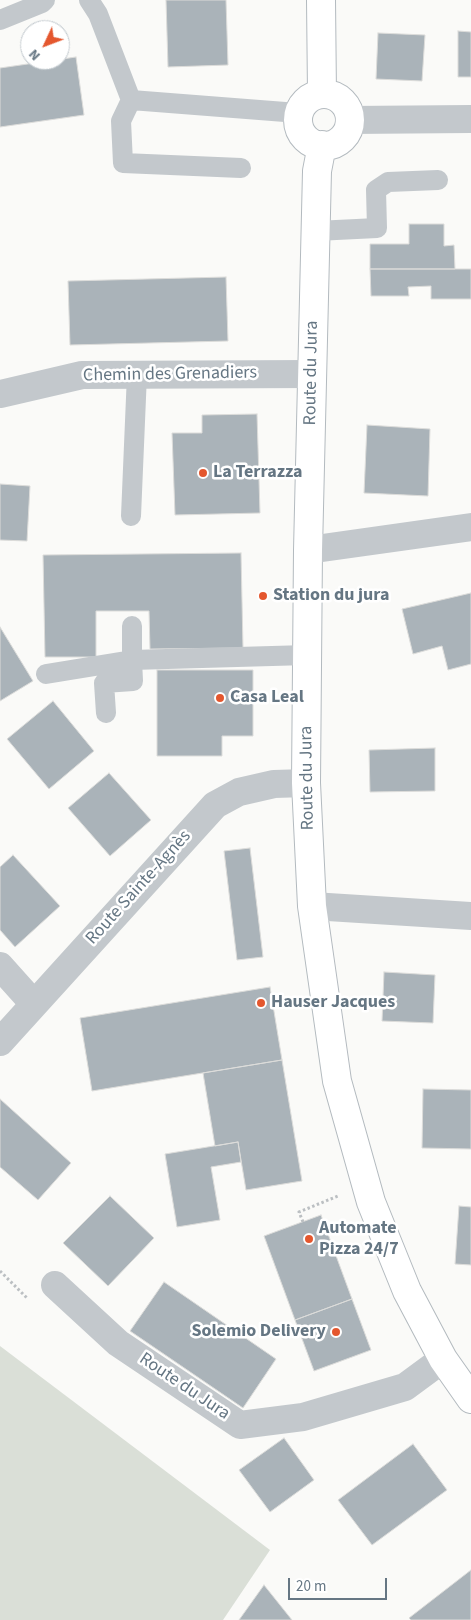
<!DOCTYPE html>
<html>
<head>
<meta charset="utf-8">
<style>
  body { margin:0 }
  #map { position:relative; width:471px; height:1620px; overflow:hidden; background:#fafaf8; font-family:"Source Sans 3",sans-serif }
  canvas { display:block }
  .north { position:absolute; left:20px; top:20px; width:50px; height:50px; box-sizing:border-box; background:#fff; border:1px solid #c1c8cd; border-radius:50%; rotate:227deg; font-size:14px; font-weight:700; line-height:20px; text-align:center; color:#657683 }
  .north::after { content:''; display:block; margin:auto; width:18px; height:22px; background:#e4572e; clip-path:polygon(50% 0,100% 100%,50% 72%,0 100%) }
  .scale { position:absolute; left:288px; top:1578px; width:99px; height:22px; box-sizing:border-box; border:2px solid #657683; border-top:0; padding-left:6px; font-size:15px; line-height:18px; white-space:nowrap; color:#657683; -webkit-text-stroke:4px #fff; paint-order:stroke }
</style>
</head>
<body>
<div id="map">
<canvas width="471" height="1620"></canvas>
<div class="north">N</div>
<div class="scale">20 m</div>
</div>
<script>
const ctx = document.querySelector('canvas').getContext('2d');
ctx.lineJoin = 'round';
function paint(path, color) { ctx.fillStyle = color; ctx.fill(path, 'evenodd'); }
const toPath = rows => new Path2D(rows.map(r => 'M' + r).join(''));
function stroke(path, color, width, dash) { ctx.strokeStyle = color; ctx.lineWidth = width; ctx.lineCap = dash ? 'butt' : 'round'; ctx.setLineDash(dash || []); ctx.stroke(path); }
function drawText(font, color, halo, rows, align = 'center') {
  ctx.font = font + ' "Source Sans 3",sans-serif'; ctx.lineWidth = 5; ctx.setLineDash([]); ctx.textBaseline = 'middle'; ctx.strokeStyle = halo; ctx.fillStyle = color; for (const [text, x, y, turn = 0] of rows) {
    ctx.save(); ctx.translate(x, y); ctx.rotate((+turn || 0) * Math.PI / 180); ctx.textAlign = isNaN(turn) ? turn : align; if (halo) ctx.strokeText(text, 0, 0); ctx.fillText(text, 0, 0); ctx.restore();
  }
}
const green = toPath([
  [0,1346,270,1550,223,1620,0,1620]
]);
const building = toPath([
  [166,0,226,0,228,65,168,67,166,0],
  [458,31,471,32,471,77,458,77,458,31],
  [378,33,425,35,422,81,376,79,378,33],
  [76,57,84,115,0,127,0,68,76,57],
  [409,224,444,224,444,246,454,245,455,269,370,269,370,244,409,244,409,224],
  [370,269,471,269,471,299,431,299,431,286,408,287,409,296,371,296,370,269],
  [226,277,228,341,70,345,68,281,226,277],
  [257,414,260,513,175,515,172,433,202,433,202,415,257,414],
  [367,425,430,429,428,496,364,493,367,425],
  [0,484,30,486,27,541,0,540,0,484],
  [241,553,243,648,150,649,149,611,96,611,96,657,45,657,43,555,241,553],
  [471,593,471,664,448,670,442,646,413,654,402,609,471,593],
  [0,627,33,681,0,701,0,627],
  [157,670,253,670,253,736,222,736,222,756,157,756,157,670],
  [53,701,94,751,49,789,7,739,53,701],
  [435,748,435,791,370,792,369,750,435,748],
  [109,773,151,820,110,856,68,808,109,773],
  [250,848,263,957,237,960,224,851,250,848],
  [13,855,60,906,15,947,0,930,0,867,13,855],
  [384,972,435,975,433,1023,382,1021,384,972],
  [270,987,282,1060,92,1091,80,1018,270,987],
  [282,1060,302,1181,246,1190,238,1142,215,1146,203,1073,282,1060],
  [423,1089,471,1090,471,1149,422,1148,423,1089],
  [0,1099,71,1163,38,1200,0,1167,0,1099],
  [238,1142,241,1162,211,1167,220,1220,177,1227,165,1154,238,1142],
  [110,1196,154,1238,108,1286,63,1243,110,1196],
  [459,1206,471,1207,471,1265,455,1264,459,1206],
  [321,1215,352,1299,295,1320,264,1236,321,1215],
  [164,1282,276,1359,243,1408,130,1331,164,1282],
  [352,1299,371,1350,314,1371,295,1320,352,1299],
  [284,1438,314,1480,270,1512,239,1470,284,1438],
  [413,1444,447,1490,372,1545,338,1500,413,1444],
  [471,1570,471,1620,411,1620,409,1618,471,1570],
  [264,1585,292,1620,239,1620,264,1585]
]);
const path = toPath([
  [303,1222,299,1212,338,1196],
  [0,1271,27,1298]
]);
const lane = toPath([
  [89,0,98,14,131,100,298,113],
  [0,20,42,3,45,0],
  [131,100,121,121,123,163,241,168],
  [316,231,377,228,376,190,388,182,438,180],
  [131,516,137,374],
  [132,626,132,660,307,655],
  [46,674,132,660,133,681,104,683,106,713]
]);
const street = toPath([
  [349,120,471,119],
  [0,394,82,375,311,374],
  [308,550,471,527],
  [312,906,471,916],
  [0,966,34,1004],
  [0,1042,215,805,239,792,274,784,306,783],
  [55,1285,118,1343,240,1425,303,1417,405,1387,443,1359]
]);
const secondary = toPath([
  [321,0,322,94],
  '298 120a26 26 0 1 1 52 0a26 26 0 1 1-52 0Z',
  [322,145,317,171,308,550,306,783,312,906,337,1081,371,1202,407,1291,443,1359,471,1399]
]);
const markers = [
  [203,473,5,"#e4572e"],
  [263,596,5,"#e4572e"],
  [220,698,5,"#e4572e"],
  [261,1003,5,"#e4572e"],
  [309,1239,5,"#e4572e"],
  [336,1332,5,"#e4572e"]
];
const streetNames = [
  ["Route du Jura",312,373,-89],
  ["Chemin des Grenadiers",170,375,-1],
  ["Route du Jura",308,778,-91],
  ["Route Sainte-Agnès",139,888,-48],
  ["Route du Jura",184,1387,34]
];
const poiNames = [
  ["La Terrazza",213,473],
  ["Station du jura",273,596],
  ["Casa Leal",230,698],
  ["Hauser Jacques",271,1003],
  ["Automate",319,1229],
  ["Pizza 24/7",319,1250],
  ["Solemio Delivery",326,1332,"right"]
];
paint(green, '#dadfd7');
paint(building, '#aab3b9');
stroke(building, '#dcdcda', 1);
stroke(secondary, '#b3babf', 30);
stroke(path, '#bbbfc2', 3, [2.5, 2.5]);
stroke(lane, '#c3c8cc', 20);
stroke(street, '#c3c8cc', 28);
stroke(secondary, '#fff', 28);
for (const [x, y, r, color] of markers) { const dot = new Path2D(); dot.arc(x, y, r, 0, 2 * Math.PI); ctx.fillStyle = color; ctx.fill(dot); stroke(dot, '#fff', 2); }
drawText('18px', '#657683', '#fff', streetNames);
drawText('bold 18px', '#657683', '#fff', poiNames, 'left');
</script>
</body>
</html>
